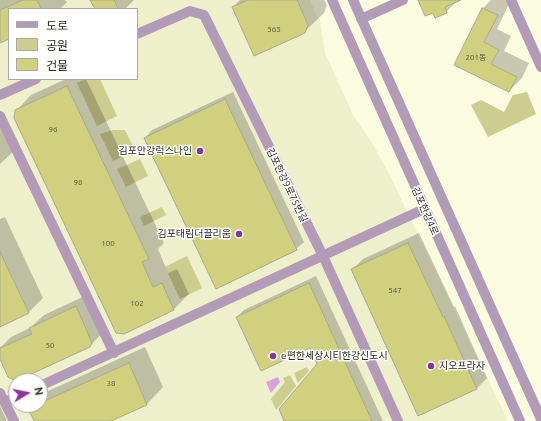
<!DOCTYPE html>
<html>
<head>
<meta charset="utf-8">
<style>
  body { margin:0 }
  #map { position:relative; width:541px; height:421px; overflow:hidden; background:#fafbdf; font-family:Ubuntu,"Noto Sans KR",sans-serif }
  canvas { display:block }
  .legend { position:absolute; left:8px; top:8px; width:130px; height:72px; box-sizing:border-box; background:#fff; border:1px solid #a9a9a5; margin:0; padding:5px 7px; list-style:none; font-size:12px; color:#28281e }
  .legend li { display:flex; align-items:center; gap:8px; height:20px }
  .legend b { width:20px; border:1px solid #a9a9a5 }
  .north { position:absolute; left:8px; top:373px; width:40px; height:40px; box-sizing:border-box; background:#fff; border:1px solid #a9a9a5; border-radius:50%; rotate:80deg; font-size:11px; font-weight:700; line-height:16px; text-align:center; color:#28281e }
  .north::after { content:''; display:block; margin:auto; width:14px; height:18px; background:#8c329e; clip-path:polygon(50% 0,100% 100%,50% 72%,0 100%) }
</style>
</head>
<body>
<div id="map">
<canvas width="541" height="421"></canvas>
<ul class="legend">
<li><b style="height:5px;background:#b29bb6"></b>도로</li>
<li><b style="height:11px;background:#cdcd8f"></b>공원</li>
<li><b style="height:11px;background:#d0d07f"></b>건물</li>
</ul>
<div class="north">N</div>
</div>
<script>
const ctx = document.querySelector('canvas').getContext('2d');
ctx.lineJoin = 'round';
function fillPath(path, color) { ctx.fillStyle = color; ctx.fill(path, 'evenodd'); }
const poly = rows => new Path2D(rows.map(r => 'M' + r).join(''));
function trace(path, color, width, dash) { ctx.strokeStyle = color; ctx.lineWidth = width; ctx.lineCap = dash ? 'butt' : 'round'; ctx.setLineDash(dash || []); ctx.stroke(path); }
function drawText(font, color, halo, rows, align = 'center') {
  ctx.font = font + ' Ubuntu,"Noto Sans KR",sans-serif'; ctx.lineWidth = 3; ctx.setLineDash([]); ctx.textBaseline = 'middle'; ctx.strokeStyle = halo; ctx.fillStyle = color; for (const [text, x, y, turn = 0] of rows) {
    ctx.save(); ctx.translate(x, y); ctx.rotate((+turn || 0) * Math.PI / 180); ctx.textAlign = isNaN(turn) ? turn : align; if (halo) ctx.strokeText(text, 0, 0); ctx.fillText(text, 0, 0); ctx.restore();
  }
}
fillPath(poly([
  [0,0,310,0,320,22,325,53,353,115,374,146,391,178,508,421,0,421],
  [9,9,137,9,137,79,9,79],
  [16,381,40,381,40,405,16,405]
]), '#eeefcb');
fillPath(poly([
  [86,79,100,79,117,116,97,126,77,83],
  [527,92,536,114,488,137,471,105,481,100,504,112,513,95],
  [113,130,125,130,135,150,113,161,100,134],
  [140,159,148,176,126,187,117,169],
  [162,207,166,215,144,226,140,217],
  [187,256,202,288,180,299,165,267],
  [307,367,309,371,298,383,294,373],
  [290,375,296,386,276,410,271,399,285,382,283,378]
]), '#cdcd8f');
fillPath(poly([
  [278,377,280,382,271,393,266,382]
]), '#d6a2e0');
fillPath(poly([
  [0,0,65,0,67,2,60,9,9,9,9,38,0,42],
  [92,0,134,0,125,9,96,9],
  [240,0,324,0,327,5,324,13,304,32,233,7],
  [420,0,458,0,446,12,434,12],
  [491,0,506,0,510,2,497,29,511,36,504,51,529,63,522,78,509,91,455,65,483,8],
  [66,79,86,79,164,243,158,249,168,273,177,269,189,294,174,309,123,333,16,111,31,95],
  [233,92,304,242,296,249,145,138,152,130],
  [0,111,17,148,0,164],
  [5,217,43,298,28,313,0,326,0,219],
  [419,233,454,307,455,306,487,378,477,388,418,415,352,270,363,259],
  [316,276,383,421,285,421,318,364,310,347,237,317,244,310],
  [89,294,103,332,90,346,0,356,0,348,11,337,30,328,44,315],
  [145,347,163,387,147,404,109,421,35,421,30,408,33,405,40,405,40,398,46,392],
  [0,406,7,421,14,417,16,421,0,421]
]), '#0003');
const building = poly([
  [23,0,37,0,41,9,9,9,9,39,0,43,0,10,23,0],
  [90,0,114,0,118,9,95,9,90,0],
  [248,0,297,0,308,25,305,33,254,56,232,7,248,0],
  [418,0,461,0,445,7,447,13,435,18,433,13,425,16,418,0],
  [482,8,498,15,484,42,499,50,491,64,517,77,509,92,454,65,482,8],
  [67,86,149,259,142,262,153,287,162,283,174,310,124,334,116,333,14,118,15,110,67,86],
  [225,99,297,250,216,289,144,138,225,99],
  [408,243,443,317,444,316,477,389,418,416,351,269,408,243],
  [0,252,29,313,0,327,0,252],
  [309,283,367,410,372,421,284,421,279,409,317,364,310,348,261,371,236,317,309,283],
  [76,306,92,343,90,347,16,381,8,377,0,359,0,348,32,334,29,328,76,306],
  [129,363,147,405,111,421,34,421,28,408,35,405,40,405,40,403,129,363]
]);
fillPath(building, '#d0d07f');
trace(building, '#a9aa90', 1);
trace(poly([
  [511,0,541,67],
  [361,19,403,0],
  [137,34,190,11,204,15,323,256,398,421],
  [0,95,36,79],
  [0,116,114,353],
  [40,386,424,209],
  [0,393,14,421],
  [5,402,16,397]
]), '#b29bb6', 10);
trace(poly([
  [332,0,520,421],
  [353,0,541,419]
]), '#b29bb6', 10);
for (const [x, y, r, color] of [
  [200,151,4,"#8c329e"],
  [239,234,4,"#8c329e"],
  [273,356,4,"#8c329e"],
  [431,366,4,"#8c329e"]
]) { const dot = new Path2D(); dot.arc(x, y, r, 0, 2 * Math.PI); ctx.fillStyle = color; ctx.fill(dot); trace(dot, '#fff', 1.5); }
drawText('8px', '#525236', null, [
  ["565",274,29],
  ["201동",476,57],
  ["96",53,129],
  ["98",78,182],
  ["100",108,243],
  ["547",395,290],
  ["102",137,303],
  ["50",50,345],
  ["38",111,383]
]);
drawText('10px', '#28281e', '#fff', [
  ["김포안강럭스나인",192,151],
  ["김포태림더끌리움",231,234],
  ["e편한세상시티한강신도시",281,356,"left"],
  ["지오프라자",439,366,"left"]
], 'right');
drawText('10px', '#28281e', '#fff', [
  ["김포한강9로75번길",287,185,64],
  ["김포한강4로",425,211,66]
]);
</script>
</body>
</html>
